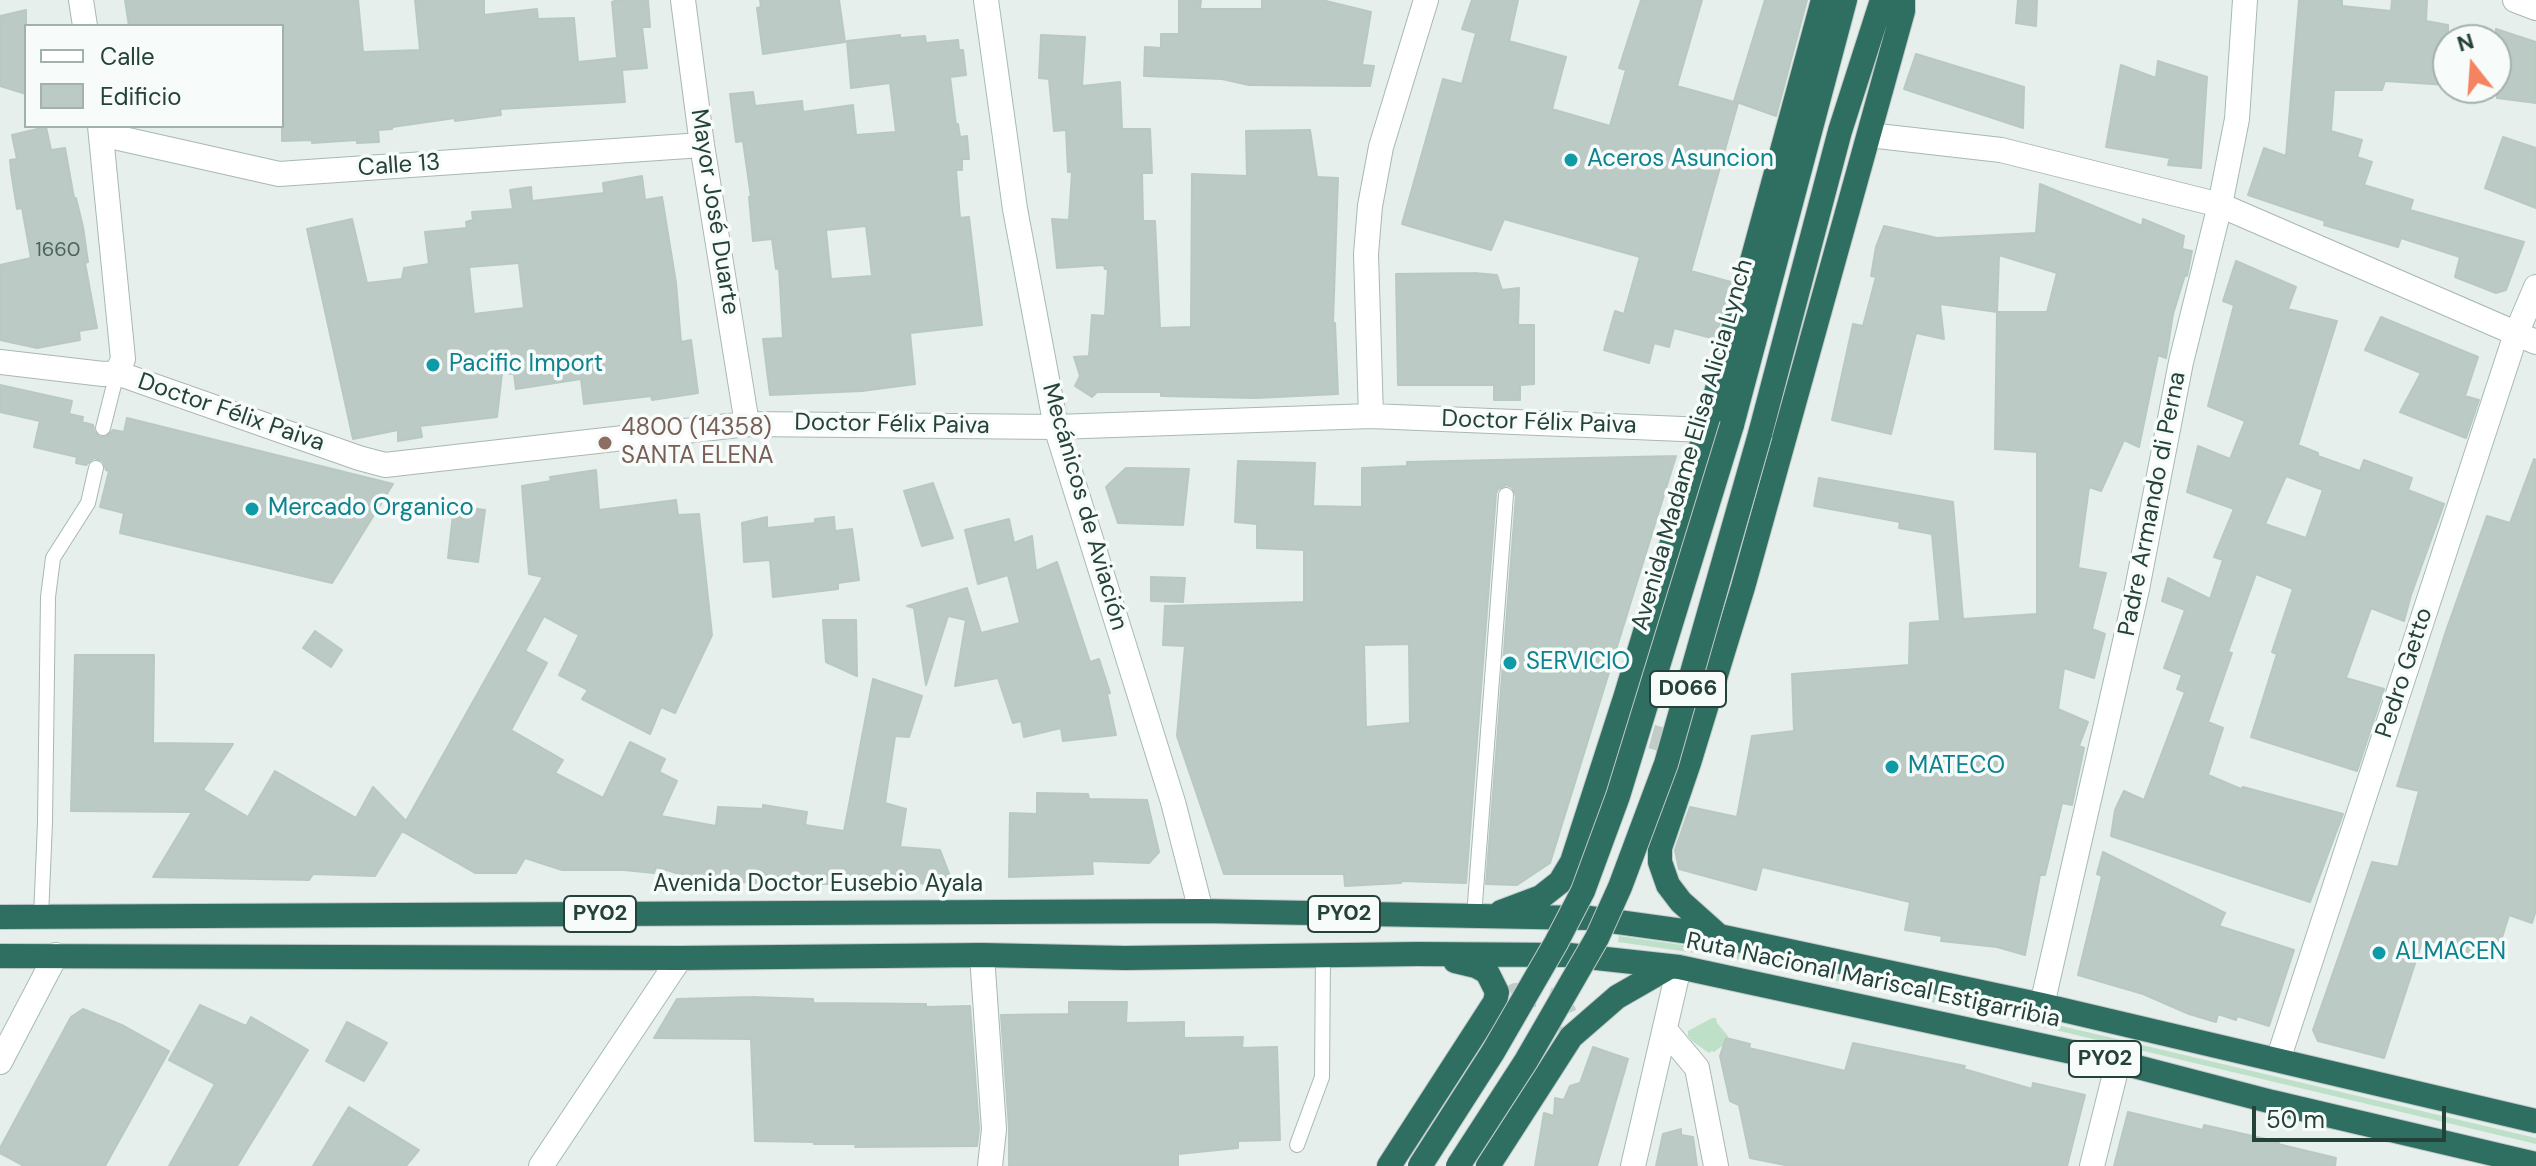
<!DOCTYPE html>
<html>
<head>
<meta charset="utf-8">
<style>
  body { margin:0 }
  #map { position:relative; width:2536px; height:1166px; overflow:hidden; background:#e6efeb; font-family:"DM Sans",sans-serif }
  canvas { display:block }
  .legend { position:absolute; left:24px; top:24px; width:260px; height:104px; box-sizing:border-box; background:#f7fbf9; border:2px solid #a3b1ad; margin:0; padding:10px 14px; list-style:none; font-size:24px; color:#24423a }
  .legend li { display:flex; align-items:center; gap:16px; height:40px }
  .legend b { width:40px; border:2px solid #a3b1ad }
  .north { position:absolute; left:2432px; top:24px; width:80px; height:80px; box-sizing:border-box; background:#f7fbf9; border:2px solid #a3b1ad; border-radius:50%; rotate:343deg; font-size:22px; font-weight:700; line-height:32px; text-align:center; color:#24423a }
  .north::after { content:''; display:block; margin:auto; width:28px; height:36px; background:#f4845f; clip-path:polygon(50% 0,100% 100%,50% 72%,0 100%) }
  .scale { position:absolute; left:2252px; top:1106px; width:194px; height:36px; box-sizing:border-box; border:4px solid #24423a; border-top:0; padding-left:10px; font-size:24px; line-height:28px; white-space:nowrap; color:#24423a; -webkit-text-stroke:6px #f7fbf9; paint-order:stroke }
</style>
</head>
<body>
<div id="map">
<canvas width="2536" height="1166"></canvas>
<ul class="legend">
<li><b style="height:10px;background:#fff"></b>Calle</li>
<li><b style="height:22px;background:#bbcac4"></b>Edificio</li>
</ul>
<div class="north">N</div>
<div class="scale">50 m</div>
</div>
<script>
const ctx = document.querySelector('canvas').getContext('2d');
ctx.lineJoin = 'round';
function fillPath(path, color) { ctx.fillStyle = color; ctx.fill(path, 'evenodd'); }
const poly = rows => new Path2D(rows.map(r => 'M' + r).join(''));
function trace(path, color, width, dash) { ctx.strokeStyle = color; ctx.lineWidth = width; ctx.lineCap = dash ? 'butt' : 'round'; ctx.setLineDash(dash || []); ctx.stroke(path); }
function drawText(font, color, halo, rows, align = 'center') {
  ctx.font = font + ' "DM Sans",sans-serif'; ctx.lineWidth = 7; ctx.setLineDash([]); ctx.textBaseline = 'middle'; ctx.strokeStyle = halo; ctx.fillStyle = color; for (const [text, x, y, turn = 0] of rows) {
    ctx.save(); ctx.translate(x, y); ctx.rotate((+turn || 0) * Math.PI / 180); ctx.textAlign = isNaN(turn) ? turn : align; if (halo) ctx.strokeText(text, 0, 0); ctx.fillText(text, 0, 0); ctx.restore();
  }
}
fillPath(poly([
  [1619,936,1739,953,2014,1015,2014,1017,2015,1015,2536,1138,2536,1144,2013,1020,1738,959,1618,942],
  [1712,1018,1716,1018,1717,1023,1728,1036,1725,1044,1714,1052,1712,1051,1709,1053,1692,1041,1688,1036,1688,1031]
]), '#bfe0c8');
const building = poly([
  [125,0,358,0,363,52,420,50,415,0,484,0,484,15,537,9,538,19,574,18,578,62,617,58,612,2,618,0,648,0,650,27,642,27,647,68,622,70,625,102,500,109,501,115,455,121,455,118,392,127,392,129,378,130,379,142,357,143,357,140,312,143,312,140,282,141,282,26,129,26,125,0],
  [760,0,839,0,845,42,763,54,757,8,761,7,760,0],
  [1179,0,1201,0,1200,9,1262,9,1262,0,1322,0,1371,12,1362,65,1374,66,1370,86,1249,85,1222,79,1144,76,1145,47,1161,48,1161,34,1179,34,1179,0],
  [1472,0,1518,0,1509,41,1566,57,1552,109,1610,126,1626,70,1619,68,1641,0,1702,0,1677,86,1738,103,1691,271,1731,282,1715,339,1674,328,1669,347,1654,343,1649,363,1604,350,1615,311,1624,314,1640,257,1504,219,1491,250,1402,224,1443,79,1462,84,1476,33,1462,29,1472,0],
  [1765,0,1807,0,1776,116,1734,101,1765,0],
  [2018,0,2037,0,2036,26,2016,23,2018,0],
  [2299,0,2342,0,2342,6,2391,11,2392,0,2427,0,2426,21,2448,25,2448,85,2385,81,2382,90,2334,90,2331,131,2362,140,2357,157,2372,162,2364,185,2413,200,2410,210,2524,242,2506,290,2496,293,2455,277,2460,257,2401,238,2398,247,2324,225,2325,221,2248,195,2264,148,2286,156,2299,0],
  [26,10,26,94,0,86,0,16,26,10],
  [2496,29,2536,42,2536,103,2497,98,2499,72,2496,71,2496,29],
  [900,35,900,38,925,36,926,43,958,40,959,50,963,50,966,75,950,77,956,125,958,124,960,137,967,136,969,159,962,159,962,170,956,170,960,218,969,217,982,325,910,333,915,384,862,391,770,395,763,339,783,338,779,268,776,269,772,239,753,241,749,197,751,197,743,141,736,142,730,94,753,92,755,106,802,101,803,112,853,105,856,135,896,132,890,83,851,88,847,41,900,35],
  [866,226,872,276,831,279,826,230,866,226],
  [1041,35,1085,37,1082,86,1120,82,1122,129,1150,129,1152,173,1142,173,1143,221,1155,221,1160,328,1191,327,1192,174,1247,176,1246,131,1310,130,1317,177,1338,178,1333,323,1335,323,1338,394,1256,398,1161,396,1161,392,1097,392,1092,397,1075,386,1080,376,1074,357,1089,356,1092,315,1105,316,1108,269,1105,269,1104,265,1057,268,1052,219,1069,220,1072,172,1068,172,1066,130,1054,131,1049,79,1039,78,1041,35],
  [1916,54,2024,87,2023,128,1904,89,1916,54],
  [2158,61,2207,77,2201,168,2168,165,2170,158,2106,147,2121,65,2156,78,2158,61],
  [46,127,51,150,65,148,74,198,76,198,83,227,88,262,85,263,97,328,79,331,80,340,37,348,0,340,0,265,31,258,22,208,17,209,11,171,10,160,17,159,12,135,46,127],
  [2503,137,2536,148,2536,208,2485,188,2503,137],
  [642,176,645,200,662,197,676,283,681,342,691,340,698,393,652,400,651,396,584,404,581,379,516,389,514,374,502,373,497,417,420,426,422,437,398,441,398,430,353,439,307,229,352,219,367,283,402,279,404,268,429,264,425,232,467,228,466,222,473,220,472,212,513,209,510,190,531,187,532,201,604,193,603,183,642,176],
  [519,263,524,308,474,314,469,267,519,263],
  [2040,184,2142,226,2143,219,2184,236,2182,249,2192,251,2187,276,2185,275,2173,314,2166,358,2158,355,2139,447,2124,440,2101,491,2089,487,2078,568,2106,573,2092,629,2105,634,2094,678,2064,668,2058,709,2088,722,2079,746,2084,748,2072,805,2062,803,2045,875,2040,875,2025,955,1997,947,1941,941,1942,936,1905,930,1910,902,1762,867,1756,890,1679,869,1675,850,1690,807,1737,817,1752,736,1794,731,1792,674,1909,665,1910,623,1940,621,1932,534,1899,528,1900,522,1814,506,1819,478,1953,502,1963,619,2037,614,2037,452,1995,449,1997,312,1940,304,1944,339,1916,333,1891,434,1832,420,1853,324,1863,326,1876,277,1871,276,1876,247,1884,226,1937,238,2036,233,2040,184],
  [1999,255,2057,273,2047,312,1997,312,1999,255],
  [2236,261,2296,287,2288,309,2337,321,2298,445,2318,453,2318,456,2360,471,2364,460,2412,478,2408,490,2444,504,2411,595,2404,621,2371,608,2346,678,2384,689,2357,771,2251,737,2277,654,2272,652,2293,589,2256,574,2228,652,2232,653,2208,722,2223,728,2208,775,2241,789,2243,787,2343,814,2310,902,2111,836,2115,810,2124,791,2144,800,2185,692,2177,689,2182,675,2164,668,2185,610,2162,601,2168,578,2210,599,2223,560,2214,557,2234,509,2187,492,2198,446,2230,459,2245,421,2208,406,2234,305,2223,301,2236,261],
  [2286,476,2323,490,2306,538,2265,524,2286,476],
  [1474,273,1497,275,1502,290,1519,288,1518,325,1534,325,1534,384,1520,385,1520,400,1494,400,1494,385,1398,385,1396,274,1474,273],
  [2381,317,2478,357,2465,396,2479,400,2466,438,2400,412,2421,373,2365,350,2381,317],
  [0,385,72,401,69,414,83,417,82,422,93,425,94,431,100,437,106,437,113,430,124,432,127,418,393,484,332,583,120,533,124,513,100,507,109,471,106,470,103,461,94,458,86,465,76,463,77,457,34,447,40,421,0,412,0,385],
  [1676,456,1550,863,1517,885,1486,884,1516,496,1512,487,1506,485,1498,489,1496,494,1466,883,1400,881,1401,883,1345,886,1344,874,1224,874,1177,736,1185,646,1163,645,1165,606,1304,602,1304,550,1257,548,1257,524,1235,522,1238,461,1315,463,1313,506,1362,507,1362,468,1407,466,1407,462,1676,456],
  [1409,644,1410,723,1366,727,1364,645,1409,644],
  [2534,459,2536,460,2536,910,2532,923,2509,915,2495,960,2423,939,2384,1058,2318,1041,2313,1030,2372,862,2398,867,2419,791,2397,786,2446,631,2487,516,2510,523,2534,459],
  [1126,468,1189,469,1183,525,1118,523,1106,487,1126,468],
  [596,470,599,510,676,500,678,515,699,514,712,635,675,713,661,707,650,734,582,699,588,690,559,675,579,635,544,616,525,651,547,663,511,730,563,760,555,773,603,798,630,742,665,759,659,772,677,781,661,816,716,826,718,807,763,809,763,805,807,812,805,825,844,831,873,679,922,696,909,737,895,736,885,803,906,809,900,847,940,850,953,884,836,882,836,884,812,884,812,882,759,874,757,883,697,879,656,867,654,873,624,870,562,870,525,858,516,873,475,873,402,831,375,876,313,874,309,880,153,877,192,812,71,811,75,655,154,655,153,743,233,744,203,790,248,817,275,771,356,818,373,787,406,821,543,577,529,574,522,486,551,481,550,477,596,470],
  [933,483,953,538,922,546,904,491,933,483],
  [454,506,485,510,478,562,448,558,454,506],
  [767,517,767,528,815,523,815,519,834,517,835,531,852,529,859,580,838,583,838,589,773,597,770,560,744,562,742,523,767,517],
  [1009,519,1014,543,1032,536,1036,571,1057,562,1090,662,1099,659,1110,693,1107,694,1116,735,1063,741,1061,728,1024,737,1021,721,1013,723,998,678,955,686,966,620,948,616,926,685,914,608,907,606,967,588,981,633,1020,623,1008,575,978,584,965,530,1009,519],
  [1151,577,1185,578,1183,602,1151,601,1151,577],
  [823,620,856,620,857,676,826,662,823,620],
  [315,631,342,650,331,667,303,648,315,631],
  [1037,793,1088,794,1089,799,1147,800,1159,852,1149,863,1092,861,1093,874,1009,877,1010,813,1037,814,1037,793],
  [2103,852,2225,913,2219,926,2294,950,2269,1026,2237,1016,2236,1020,2218,1014,2216,1022,2189,1014,2143,994,2078,975,2102,876,2097,874,2103,852],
  [752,997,813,999,813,1003,926,1004,926,1007,970,1006,979,1129,977,1146,855,1147,857,1144,814,1144,814,1142,755,1141,751,1039,654,1038,677,999,752,997],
  [1069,1002,1127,1002,1126,1023,1184,1022,1184,1038,1243,1037,1242,1048,1277,1047,1280,1140,1238,1141,1238,1148,1178,1154,1178,1166,1009,1166,1009,1128,1001,1015,1069,1014,1069,1002],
  [200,1005,246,1026,251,1017,308,1050,237,1166,169,1166,215,1084,169,1060,200,1005],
  [83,1009,124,1026,169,1051,105,1166,24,1166,0,1153,0,1148,71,1017,83,1009],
  [347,1022,387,1043,364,1081,326,1061,347,1022],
  [1726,1038,1750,1044,1749,1048,1845,1071,1853,1043,1965,1066,1964,1069,2032,1089,2033,1083,2085,1095,2067,1166,1790,1166,1750,1158,1739,1105,1730,1101,1720,1056,1726,1038],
  [1593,1047,1628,1059,1597,1166,1535,1166,1544,1113,1554,1116,1555,1098,1564,1100,1570,1086,1580,1083,1593,1047],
  [349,1107,419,1150,406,1166,313,1166,349,1107],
  [2128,1112,2203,1130,2204,1125,2279,1142,2278,1144,2336,1158,2335,1166,2114,1166,2128,1112],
  [1681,1129,1681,1135,1693,1137,1697,1166,1656,1166,1663,1134,1681,1129]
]);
fillPath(building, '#bbcac4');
trace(building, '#b8c9c2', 2);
trace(poly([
  [1627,713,1633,726,1646,735,1664,740,1685,735,1689,732],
  [1485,1019,1501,1003,1516,995,1536,995,1551,1000,1564,1012,1570,1026,1571,1037]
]), '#bfccc8', 24, [24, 12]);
const lane = poly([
  [103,428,117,373],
  [1474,916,1506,495],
  [41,917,45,822,48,597,53,558,88,503,96,468],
  [1297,1145,1322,1077,1323,955]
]);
const street = poly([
  [81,0,85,26],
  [683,0,702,145,747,424],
  [2515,0,2536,8],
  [100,126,123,359,117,373],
  [101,134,279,174,702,145],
  [1869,135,2001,150,2220,205,2536,342],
  [0,362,103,374,117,373,359,458,385,465,747,424,1056,427,1371,416,1706,430],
  [1371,416,1366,254,1370,206,1381,147,1426,0],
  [982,955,994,1129,990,1166],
  [1666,1031,1697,1068,1716,1166],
  [2092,1166,2118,1062]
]);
const secondary = poly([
  [986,0,1015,209,1056,427,1173,802,1201,911],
  [2042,1005,2137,589,2181,362,2220,205,2237,119,2245,0],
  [2278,1060,2516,334,2536,287],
  [0,1062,56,955],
  [541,1166,680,958],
  [1633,1166,1679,967]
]);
const highway = poly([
  [1732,425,1845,0],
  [1760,434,1840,131,1882,0],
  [1501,912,1541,897,1560,882,1572,862,1626,695,1706,430,1823,0],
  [0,917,1201,911,1589,918,1719,936,2042,1005,2536,1121],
  [1719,936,1681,902,1668,885,1660,862,1660,848,1689,763,1743,587,1903,11,1903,0],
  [0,956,680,958,982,955,1125,958,1417,954,1569,955,1679,967,2118,1062,2272,1102,2536,1164],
  [1389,1166,1495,1002,1497,992,1487,972,1476,966,1455,961],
  [1488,1166,1571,1037,1617,997,1671,966]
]);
trace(lane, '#a8b8b2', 16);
trace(street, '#a8b8b2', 26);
trace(secondary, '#a4bbb3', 26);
trace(highway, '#c2cac8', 26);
trace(lane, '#fff', 14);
trace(street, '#fff', 24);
trace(secondary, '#fff', 24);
trace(highway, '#2f6f62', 24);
const highwayBridge = poly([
  [1420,1166,1493,1052,1556,943,1583,891,1618,796,1732,425],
  [1458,1166,1526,1061,1597,938,1620,887,1666,764,1760,434]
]);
trace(highwayBridge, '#c2cac8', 26, []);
trace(highwayBridge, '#2f6f62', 24);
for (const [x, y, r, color] of [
  [1571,160,8,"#0f9aa8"],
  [433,365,8,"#0f9aa8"],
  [605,443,8,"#8d6e63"],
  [252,509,8,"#0f9aa8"],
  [1510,663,8,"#0f9aa8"],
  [1892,767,8,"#0f9aa8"],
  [2379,953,8,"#0f9aa8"]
]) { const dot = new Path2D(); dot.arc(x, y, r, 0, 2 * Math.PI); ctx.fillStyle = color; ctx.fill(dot); trace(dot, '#f7fbf9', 3); }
drawText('20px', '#4a645c', null, [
  ["1660",58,251]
]);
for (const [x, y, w] of [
  [1688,689,76],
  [600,914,72],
  [1344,914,72],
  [2105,1059,72]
]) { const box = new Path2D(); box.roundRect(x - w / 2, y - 18, w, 36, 6); ctx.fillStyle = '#f7fbf9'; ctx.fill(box); trace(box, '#24423a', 2); }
drawText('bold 22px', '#24423a', null, [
  ["D066",1688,689],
  ["PY02",600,914],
  ["PY02",1344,914],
  ["PY02",2105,1059]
]);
drawText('24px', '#0d838f', '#f7fbf9', [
  ["Aceros Asuncion",1587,160],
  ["Pacific Import",449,365],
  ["Mercado Organico",268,509],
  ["SERVICIO",1526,663],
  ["MATECO",1908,767],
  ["ALMACEN",2395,953]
], 'left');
drawText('24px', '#24423a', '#f7fbf9', [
  ["Calle 13",399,166,-4],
  ["Mayor José Duarte",714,212,81],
  ["Doctor Félix Paiva",231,413,19],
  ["Doctor Félix Paiva",1539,423,2],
  ["Doctor Félix Paiva",892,425,1],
  ["Avenida Madame Elisa Alicia Lynch",1693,445,-74],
  ["Padre Armando di Perna",2153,504,-79],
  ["Mecánicos de Aviación",1084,507,74],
  ["Pedro Getto",2405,673,-72],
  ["Avenida Doctor Eusebio Ayala",818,885],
  ["Ruta Nacional Mariscal Estigarribia",1873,981,12]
]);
drawText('24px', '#785e54', '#f7fbf9', [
  ["4800 (14358)",621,429],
  ["SANTA ELENA",621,457]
], 'left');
</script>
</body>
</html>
